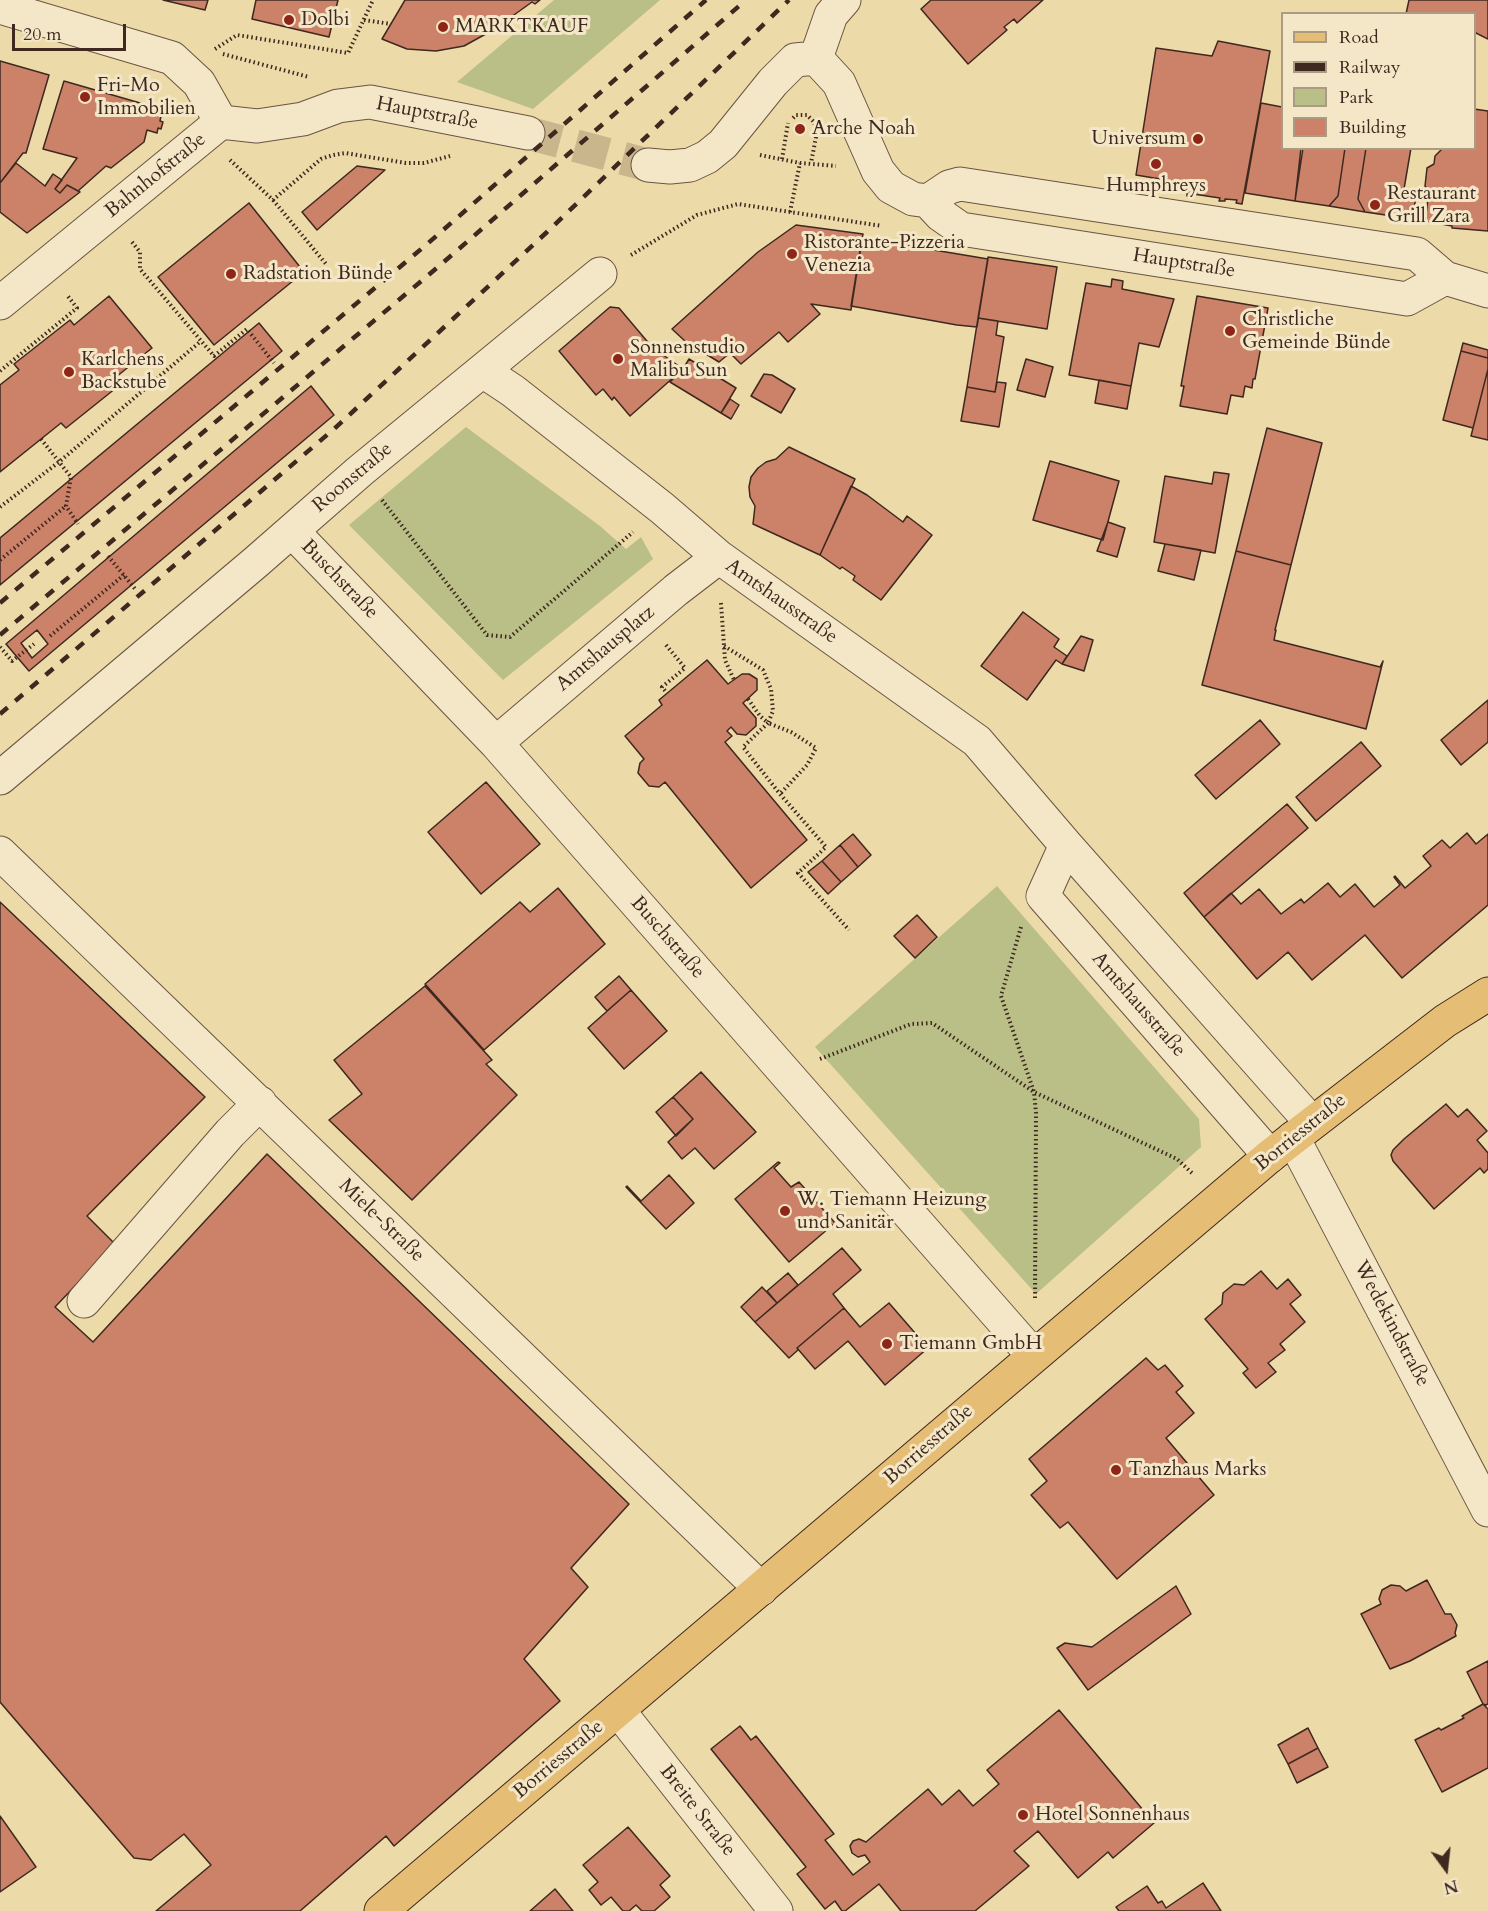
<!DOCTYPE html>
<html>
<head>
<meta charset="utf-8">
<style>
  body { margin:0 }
  #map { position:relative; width:1488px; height:1911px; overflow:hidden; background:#eddaa9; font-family:Cardo,serif }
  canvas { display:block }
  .legend { position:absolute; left:1281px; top:12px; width:195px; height:138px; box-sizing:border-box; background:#f3e7c7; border:2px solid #ab9b84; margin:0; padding:8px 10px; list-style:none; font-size:18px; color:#3e281f }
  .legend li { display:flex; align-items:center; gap:12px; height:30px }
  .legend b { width:30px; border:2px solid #ab9b84 }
  .north { position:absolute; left:1416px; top:1839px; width:60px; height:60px; -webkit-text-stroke:4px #f3e7c7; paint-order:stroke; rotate:165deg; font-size:16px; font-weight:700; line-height:24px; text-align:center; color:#3e281f }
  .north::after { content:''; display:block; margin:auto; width:21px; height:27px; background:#3e281f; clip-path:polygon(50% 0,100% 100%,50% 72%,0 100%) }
  .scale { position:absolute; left:12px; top:24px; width:114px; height:27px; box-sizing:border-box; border:3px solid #3e281f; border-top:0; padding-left:8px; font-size:18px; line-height:21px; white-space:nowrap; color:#3e281f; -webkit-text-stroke:4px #f3e7c7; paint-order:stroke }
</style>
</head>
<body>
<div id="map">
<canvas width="1488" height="1911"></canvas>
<ul class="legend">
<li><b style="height:8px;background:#e6bd74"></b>Road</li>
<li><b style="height:8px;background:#3e281f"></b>Railway</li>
<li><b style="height:16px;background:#b9bf87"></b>Park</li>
<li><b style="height:16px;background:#cb8268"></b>Building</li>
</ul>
<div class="north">N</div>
<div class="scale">20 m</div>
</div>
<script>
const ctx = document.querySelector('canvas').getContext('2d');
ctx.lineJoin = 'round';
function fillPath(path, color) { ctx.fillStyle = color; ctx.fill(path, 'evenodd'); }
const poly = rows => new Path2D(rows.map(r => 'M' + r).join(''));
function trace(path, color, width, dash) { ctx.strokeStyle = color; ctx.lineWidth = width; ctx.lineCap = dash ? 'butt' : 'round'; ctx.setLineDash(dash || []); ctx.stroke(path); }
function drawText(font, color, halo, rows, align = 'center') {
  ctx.font = font + ' Cardo,serif'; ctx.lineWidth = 6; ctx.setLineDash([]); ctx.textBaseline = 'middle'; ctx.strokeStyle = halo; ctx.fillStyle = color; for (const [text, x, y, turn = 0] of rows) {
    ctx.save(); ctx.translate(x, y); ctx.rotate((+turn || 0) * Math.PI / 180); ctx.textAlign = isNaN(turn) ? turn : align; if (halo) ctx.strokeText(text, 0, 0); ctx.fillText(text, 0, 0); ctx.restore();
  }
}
fillPath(poly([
  [554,0,660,0,533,109,457,82],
  [466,427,600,526,626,549,641,537,653,559,503,680,349,525],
  [997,886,1199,1119,1201,1147,1036,1294,815,1047]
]), '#b9bf87');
const building = poly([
  [163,0,208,0,205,10,163,0],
  [256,0,338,0,329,37,252,19,256,0],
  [405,0,540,0,535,4,532,2,493,30,464,46,436,51,407,49,382,39,405,0],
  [931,0,1043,0,1017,23,1014,19,1004,27,1007,30,968,64,921,9,931,0],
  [1409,0,1488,0,1488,39,1474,32,1474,14,1406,14,1409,0],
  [1218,41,1270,51,1242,204,1236,203,1237,200,1225,199,1225,201,1219,201,1220,198,1193,194,1193,196,1187,196,1187,193,1176,191,1176,193,1170,193,1172,181,1136,175,1156,48,1212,56,1218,41],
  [0,61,49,75,26,153,23,153,0,183,0,61],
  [64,81,154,107,152,113,161,116,160,121,163,122,161,129,158,128,157,133,147,130,144,142,111,168,106,166,78,191,67,185,60,193,55,189,77,158,43,149,64,81],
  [1261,103,1282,107,1282,148,1301,148,1295,201,1245,193,1261,103],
  [1474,109,1488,111,1488,231,1452,228,1452,226,1425,221,1429,192,1425,186,1427,168,1434,164,1435,156,1443,148,1474,148,1474,109],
  [1303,148,1345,148,1338,196,1329,206,1295,201,1303,148],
  [1345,148,1366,148,1358,199,1365,212,1329,206,1338,196,1345,148],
  [1366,148,1411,148,1404,189,1412,191,1416,197,1413,214,1406,218,1365,212,1358,199,1366,148],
  [16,163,45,186,53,174,62,180,55,189,60,193,67,185,80,192,27,233,0,212,0,183,16,163],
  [357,166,385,170,317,230,302,212,357,166],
  [249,203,304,272,214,345,158,277,249,203],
  [796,225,863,234,851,310,811,304,820,314,788,342,779,332,741,364,730,353,719,362,686,342,672,329,758,252,796,225],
  [862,238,988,259,977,327,957,325,851,306,862,238],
  [988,257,1057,267,1047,329,978,318,988,257],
  [1112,279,1123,281,1122,289,1174,299,1159,347,1139,343,1131,386,1069,375,1086,283,1111,287,1112,279],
  [109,296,152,348,116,377,121,384,66,428,61,423,0,472,0,385,19,370,14,364,70,320,74,325,109,296],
  [1197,296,1268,308,1255,379,1253,379,1252,388,1245,386,1243,397,1231,395,1227,414,1180,406,1184,386,1181,386,1197,296],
  [610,307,619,308,657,353,659,352,683,369,630,416,614,397,612,400,603,389,596,395,559,351,610,307],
  [978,318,998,321,996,335,1004,337,995,392,967,387,978,318],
  [259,323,282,351,0,585,0,538,259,323],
  [1463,343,1488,350,1488,358,1461,351,1463,343],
  [1461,351,1488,358,1488,369,1473,428,1443,420,1461,351],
  [689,359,736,388,721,413,670,382,683,369,689,359],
  [1026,359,1053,367,1045,397,1017,390,1026,359],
  [1488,369,1488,440,1471,436,1488,369],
  [764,374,772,375,795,389,781,413,751,396,764,374],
  [1099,380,1131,386,1127,409,1095,403,1099,380],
  [997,382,1006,383,999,427,961,421,967,387,995,392,997,382],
  [311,386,334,415,29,671,6,644,311,386],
  [730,399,739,405,731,419,721,413,730,399],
  [1267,428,1322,443,1291,565,1236,551,1267,428],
  [789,447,855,479,820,555,753,524,755,506,750,497,749,487,751,477,758,468,766,462,776,459,789,447],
  [1050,461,1119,481,1103,540,1033,520,1050,461],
  [1214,472,1229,474,1215,553,1154,542,1165,476,1212,484,1214,472],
  [851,486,867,495,903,522,907,516,932,535,881,600,853,580,855,576,842,567,840,569,820,555,851,486],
  [1108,522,1125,528,1117,557,1097,551,1108,522],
  [1165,544,1201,550,1194,580,1158,571,1165,544],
  [1236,551,1291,565,1275,630,1276,630,1274,640,1380,667,1383,661,1366,729,1202,685,1236,551],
  [1023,612,1059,639,1054,647,1067,656,1062,664,1056,660,1027,700,981,666,1023,612],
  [37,630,48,644,32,658,21,643,37,630],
  [1081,636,1093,640,1084,671,1062,664,1081,636],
  [707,660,728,684,742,674,749,674,757,679,757,690,743,703,756,718,756,726,746,735,737,734,731,727,727,731,732,736,725,742,807,840,751,888,665,782,659,787,649,786,638,773,640,763,644,759,625,736,662,705,659,700,707,660],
  [1488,700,1488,742,1461,765,1441,740,1488,700],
  [1260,720,1280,744,1216,799,1195,775,1260,720],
  [1361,742,1381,766,1316,821,1296,797,1361,742],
  [486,782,540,844,481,894,428,832,486,782],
  [1287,804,1308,828,1204,917,1184,893,1287,804],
  [1467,833,1476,844,1488,834,1488,905,1402,978,1365,935,1312,980,1288,952,1257,979,1204,917,1231,893,1241,904,1259,889,1281,914,1301,899,1304,903,1328,883,1340,897,1355,884,1374,907,1400,885,1394,877,1395,876,1405,888,1431,866,1423,856,1442,840,1450,848,1467,833],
  [853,834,871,855,858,867,840,845,853,834],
  [840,845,858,867,841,882,822,861,840,845],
  [822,861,841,882,828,894,808,872,822,861],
  [558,888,605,944,484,1050,425,984,520,902,530,912,558,888],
  [0,902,205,1097,87,1216,115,1244,55,1307,93,1342,267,1154,629,1504,571,1568,588,1587,524,1659,560,1701,394,1846,386,1836,300,1911,156,1911,211,1865,184,1834,151,1860,134,1858,0,1702,0,902],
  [917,915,937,937,915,958,894,936,917,915],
  [619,976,631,990,607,1011,595,997,619,976],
  [425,986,492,1060,486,1064,517,1095,412,1200,329,1120,362,1094,334,1060,425,986],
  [631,990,667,1031,624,1069,588,1028,631,990],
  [701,1072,756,1132,714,1169,695,1148,682,1159,668,1142,693,1119,673,1097,701,1072],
  [673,1097,693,1119,676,1136,656,1112,673,1097],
  [1446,1104,1458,1117,1467,1109,1487,1131,1477,1140,1488,1153,1488,1169,1484,1173,1480,1168,1434,1209,1393,1161,1391,1155,1393,1150,1404,1139,1446,1104],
  [778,1162,780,1163,774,1168,791,1187,799,1182,835,1223,789,1262,735,1199,778,1162],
  [669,1175,694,1203,666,1229,626,1187,627,1186,641,1201,669,1175],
  [842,1248,861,1270,833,1294,844,1308,797,1348,798,1350,789,1358,755,1322,842,1248],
  [1261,1271,1277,1289,1288,1279,1301,1295,1290,1304,1305,1322,1280,1344,1285,1350,1268,1363,1276,1372,1256,1388,1243,1373,1248,1369,1205,1319,1222,1304,1223,1293,1234,1284,1244,1285,1261,1271],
  [788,1273,798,1285,777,1303,767,1291,788,1273],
  [762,1287,777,1303,755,1322,741,1307,762,1287],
  [889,1303,928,1348,885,1385,848,1341,815,1369,797,1348,844,1308,860,1327,889,1303],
  [1146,1358,1158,1370,1165,1365,1183,1386,1176,1392,1194,1413,1166,1438,1214,1495,1117,1579,1068,1522,1060,1528,1031,1495,1047,1481,1029,1459,1146,1358],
  [1427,1580,1445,1614,1451,1614,1457,1625,1455,1633,1456,1636,1410,1661,1390,1669,1361,1614,1381,1604,1379,1599,1382,1590,1391,1585,1400,1586,1406,1591,1427,1580],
  [1176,1586,1191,1614,1088,1690,1057,1648,1065,1643,1092,1647,1176,1586],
  [1488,1661,1488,1704,1486,1705,1483,1704,1467,1672,1488,1661],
  [1483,1704,1488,1709,1488,1768,1442,1792,1415,1740,1439,1728,1441,1730,1464,1718,1462,1716,1483,1704],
  [1059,1710,1154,1823,1113,1858,1108,1852,1078,1878,1038,1831,1014,1851,1029,1866,975,1911,901,1911,879,1884,845,1911,842,1911,835,1901,825,1909,797,1874,806,1867,711,1749,740,1726,751,1740,756,1736,834,1834,825,1840,853,1875,870,1862,865,1855,858,1857,852,1853,850,1846,853,1841,859,1839,866,1842,928,1789,942,1805,959,1790,973,1806,999,1784,987,1770,1059,1710],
  [1308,1728,1318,1748,1288,1764,1278,1745,1308,1728],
  [1318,1748,1328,1767,1297,1783,1288,1764,1318,1748],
  [0,1816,36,1867,0,1892,0,1816],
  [628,1827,670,1876,660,1885,670,1897,654,1911,642,1911,636,1905,629,1911,623,1911,611,1897,601,1905,589,1890,598,1882,583,1865,628,1827],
  [1203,1883,1221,1911,1119,1911,1116,1907,1147,1886,1158,1903,1162,1901,1166,1908,1203,1883],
  [555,1889,573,1911,530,1911,555,1889]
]);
fillPath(building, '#cb8268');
trace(building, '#3e281f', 1.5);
trace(poly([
  [528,133,648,165]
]), '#cab68d', 33, [33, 16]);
const minor = poly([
  [0,7,172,58,199,83,221,122],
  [816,58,839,83,878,171,891,187,913,199,928,201,941,215,961,229,1407,299,1445,278],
  [816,58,831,15,844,0],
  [221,122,257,126,303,119,338,106,370,102,528,133],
  [648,165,670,167,690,165,707,157,723,144,773,82,795,60,816,58],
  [928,201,949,187,960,184,1417,254,1445,278,1488,291],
  [0,303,221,122],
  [483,371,513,391,662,508,719,557,977,741,1066,845,1311,1122],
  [292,531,496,743,1033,1355],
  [496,743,676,590,719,557],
  [0,778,256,562,360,471,600,274],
  [1066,845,1043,896,1270,1156],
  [0,853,761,1589],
  [1293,1138,1488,1510],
  [84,1301,230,1133,260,1103],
  [618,1710,776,1911]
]);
const major = poly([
  [381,1911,1270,1156,1445,1021,1488,994]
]);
trace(minor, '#6a5442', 35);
trace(major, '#3e281f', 35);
trace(poly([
  [364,20,391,24],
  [215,49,237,35,348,53,373,0],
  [223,54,309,77],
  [793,118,796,115,807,115,814,122,817,132,811,163],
  [760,155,800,163,836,166],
  [782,159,788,123],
  [230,160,273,200,321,159,333,155,345,153,406,163,424,163,450,156],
  [273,200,326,264],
  [790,212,800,163],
  [132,242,140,252,140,269,214,356,247,329,274,363],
  [631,255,697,215,738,204,882,226],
  [0,371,77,308,67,295],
  [41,439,71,477,66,506,78,524],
  [382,500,487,635,510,637,633,532],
  [0,507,59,462,201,341],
  [108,556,136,590],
  [0,560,66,506],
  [721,603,725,660,734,680],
  [50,636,124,575],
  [666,645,685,668,662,687,667,693],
  [724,646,763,670,771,689,773,711,768,723,791,732,816,748,807,765,780,794],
  [0,647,12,661,34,644],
  [748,699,760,716,768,723,743,747,780,794,826,847,798,873,849,930],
  [1021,927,1001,996,1034,1092,1036,1113,1035,1301],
  [820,1059,911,1024,932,1023,1034,1092,1177,1159,1193,1174]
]), '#3e281f', 4, [1.5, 3]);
trace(minor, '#f3e7c7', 33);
trace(major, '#e6bd74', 33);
trace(poly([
  [0,603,426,245,706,0],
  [0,635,438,267,746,0],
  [0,714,334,429,547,232,789,0]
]), '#3e281f', 4.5, [10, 10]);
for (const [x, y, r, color] of [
  [289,20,6,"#8f2418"],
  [443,27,6,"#8f2418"],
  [85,97,6,"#8f2418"],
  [800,129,6,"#8f2418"],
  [1198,139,6,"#8f2418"],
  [1156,164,6,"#8f2418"],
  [1375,205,6,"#8f2418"],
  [792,254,6,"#8f2418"],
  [231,274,6,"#8f2418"],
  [1230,331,6,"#8f2418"],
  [618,359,6,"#8f2418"],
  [69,372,6,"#8f2418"],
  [785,1211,6,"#8f2418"],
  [887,1344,6,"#8f2418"],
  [1116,1470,6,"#8f2418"],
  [1023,1815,6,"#8f2418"]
]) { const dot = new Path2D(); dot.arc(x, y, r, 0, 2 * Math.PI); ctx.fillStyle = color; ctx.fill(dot); trace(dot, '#f3e7c7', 2); }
drawText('20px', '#3e281f', '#f3e7c7', [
  ["Dolbi",301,20],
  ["MARKTKAUF",455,27],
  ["Fri-Mo",97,86],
  ["Immobilien",97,109],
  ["Arche Noah",812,129],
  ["Universum",1186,139,"right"],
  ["Humphreys",1156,186,"center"],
  ["Restaurant",1387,194],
  ["Grill Zara",1387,217],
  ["Ristorante-Pizzeria",804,243],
  ["Venezia",804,266],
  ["Radstation Bünde",243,274],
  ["Christliche",1242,320],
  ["Gemeinde Bünde",1242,343],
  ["Sonnenstudio",630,348],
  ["Malibu Sun",630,371],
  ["Karlchens",81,360],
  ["Backstube",81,383],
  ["W. Tiemann Heizung",797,1200],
  ["und Sanitär",797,1223],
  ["Tiemann GmbH",899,1344],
  ["Tanzhaus Marks",1128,1470],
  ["Hotel Sonnenhaus",1035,1815]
], 'left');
drawText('20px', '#3e281f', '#f3e7c7', [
  ["Hauptstraße",427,114,11],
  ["Bahnhofstraße",156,176,-39],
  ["Hauptstraße",1184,264,9],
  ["Roonstraße",353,478,-40],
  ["Buschstraße",339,580,46],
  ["Amtshausstraße",781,602,35],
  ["Amtshausplatz",606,649,-40],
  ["Buschstraße",667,938,49],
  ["Amtshausstraße",1138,1005,49],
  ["Borriesstraße",1301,1133,-39],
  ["Miele-Straße",381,1221,44],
  ["Wedekindstraße",1391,1324,62],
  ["Borriesstraße",929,1445,-41],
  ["Borriesstraße",559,1760,-40],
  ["Breite Straße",697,1811,52]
]);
</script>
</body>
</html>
